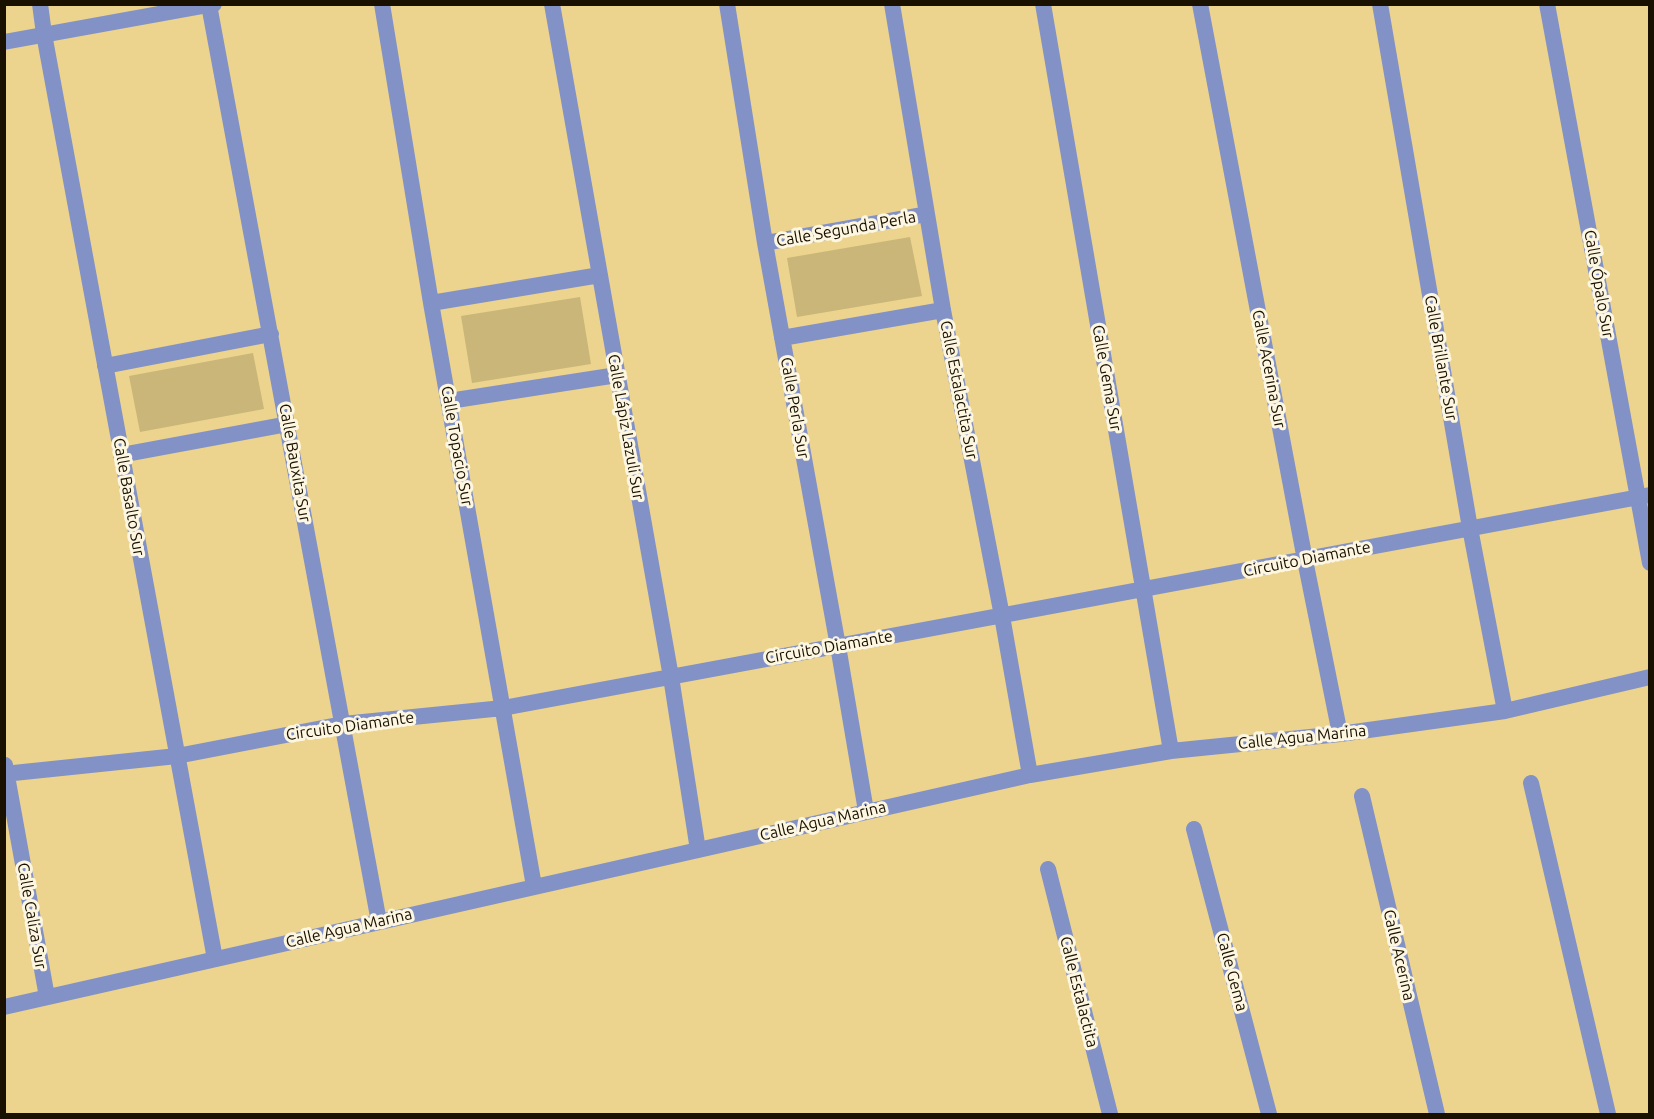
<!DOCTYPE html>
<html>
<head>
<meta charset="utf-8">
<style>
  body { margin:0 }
  #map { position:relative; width:1654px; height:1119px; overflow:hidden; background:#ecd48e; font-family:Ubuntu,sans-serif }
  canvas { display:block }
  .frame { position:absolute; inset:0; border:6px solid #191000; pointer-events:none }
</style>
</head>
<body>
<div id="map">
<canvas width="1654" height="1119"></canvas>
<div class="frame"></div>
</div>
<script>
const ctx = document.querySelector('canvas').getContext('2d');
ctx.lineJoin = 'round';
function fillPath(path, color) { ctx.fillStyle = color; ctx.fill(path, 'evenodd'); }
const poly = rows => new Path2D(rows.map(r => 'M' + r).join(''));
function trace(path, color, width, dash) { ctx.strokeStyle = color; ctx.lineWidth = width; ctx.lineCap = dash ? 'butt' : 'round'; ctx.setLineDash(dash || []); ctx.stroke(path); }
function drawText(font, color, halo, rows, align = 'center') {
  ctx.font = font + ' Ubuntu,sans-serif'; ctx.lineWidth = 6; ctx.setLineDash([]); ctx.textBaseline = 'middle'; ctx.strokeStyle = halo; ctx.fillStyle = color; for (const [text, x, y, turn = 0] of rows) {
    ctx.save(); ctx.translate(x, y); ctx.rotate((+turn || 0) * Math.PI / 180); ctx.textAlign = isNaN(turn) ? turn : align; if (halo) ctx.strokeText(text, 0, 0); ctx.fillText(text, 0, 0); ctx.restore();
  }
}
fillPath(poly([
  [910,237,922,296,797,317,787,258],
  [580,297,591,364,472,383,461,316],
  [253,353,264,409,140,432,129,376]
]), '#cab678');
trace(poly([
  [40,4,44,34,215,959],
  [382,4,431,303,534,886],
  [552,4,671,677,698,850],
  [727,4,765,243,838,646,866,811],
  [892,4,943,310,1002,616,1030,775],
  [1043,4,1171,751],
  [1200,4,1305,560,1340,734],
  [1380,4,1470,528,1505,711],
  [1547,4,1650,563],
  [209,5,379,922],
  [765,243,927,214],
  [431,303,600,275],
  [782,338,943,310],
  [105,366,271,334],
  [449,401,617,375],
  [121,455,288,424],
  [5,765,47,997],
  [4,774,177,756,343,724,503,708,1650,495],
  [1531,783,1608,1114],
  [1362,796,1437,1114],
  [1194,829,1269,1114],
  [1048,869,1110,1114],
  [4,1007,1030,775,1171,751,1340,734,1505,711,1650,677]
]), '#8392c6', 16);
trace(poly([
  [4,42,214,4]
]), '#8392c6', 16);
drawText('16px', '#191000', '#fdf7e2', [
  ["Calle Segunda Perla",846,229,-10],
  ["Calle Ópalo Sur",1599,284,80],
  ["Calle Brillante Sur",1441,358,80],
  ["Calle Acerina Sur",1269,369,79],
  ["Calle Gema Sur",1107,378,80],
  ["Calle Estalactita Sur",959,390,79],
  ["Calle Perla Sur",795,408,80],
  ["Calle Lápiz Lazuli Sur",626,427,80],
  ["Calle Topacio Sur",457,446,80],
  ["Calle Bauxita Sur",295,463,80],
  ["Calle Basalto Sur",129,497,80],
  ["Circuito Diamante",1307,559,-11],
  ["Circuito Diamante",829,647,-10],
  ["Circuito Diamante",350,726,-8],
  ["Calle Agua Marina",1302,737,-6],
  ["Calle Agua Marina",823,821,-13],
  ["Calle Caliza Sur",32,916,80],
  ["Calle Agua Marina",349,928,-13],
  ["Calle Acerina",1399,955,77],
  ["Calle Gema",1232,972,75],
  ["Calle Estalactita",1079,992,76]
]);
</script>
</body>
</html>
